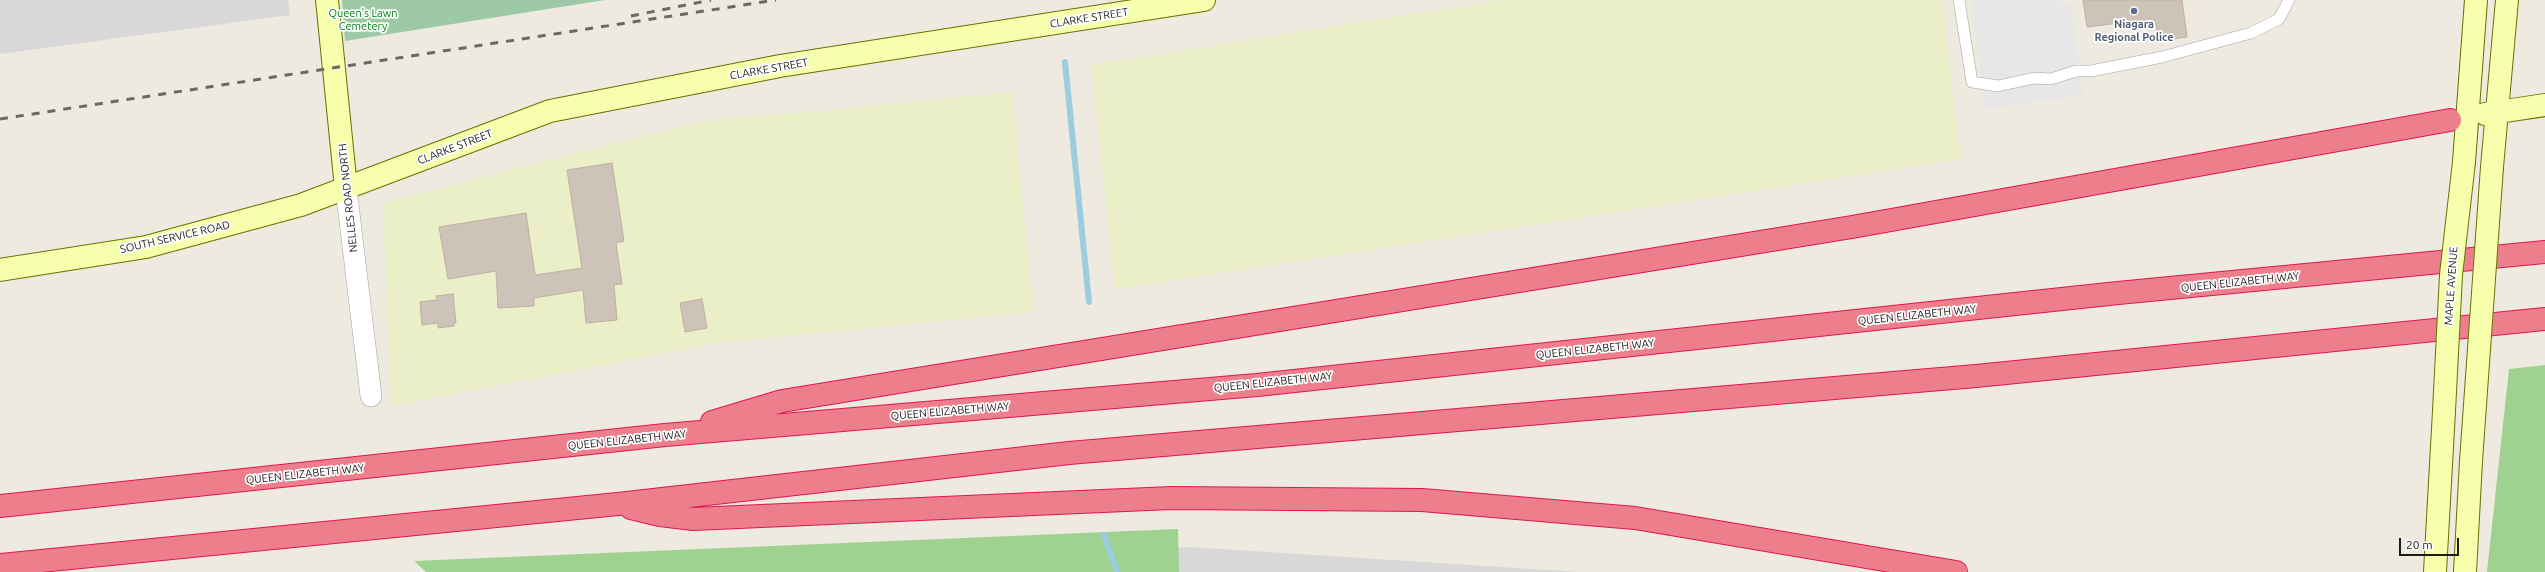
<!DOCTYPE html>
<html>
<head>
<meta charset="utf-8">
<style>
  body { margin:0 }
  #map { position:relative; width:2545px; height:572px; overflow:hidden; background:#eeeadf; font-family:Ubuntu,sans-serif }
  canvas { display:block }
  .scale { position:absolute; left:2399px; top:538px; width:60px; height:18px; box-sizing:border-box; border:2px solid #1b1b1b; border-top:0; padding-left:5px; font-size:12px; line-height:14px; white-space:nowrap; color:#1b1b1b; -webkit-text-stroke:3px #fff; paint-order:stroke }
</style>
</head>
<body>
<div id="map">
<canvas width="2545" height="572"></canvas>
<div class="scale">20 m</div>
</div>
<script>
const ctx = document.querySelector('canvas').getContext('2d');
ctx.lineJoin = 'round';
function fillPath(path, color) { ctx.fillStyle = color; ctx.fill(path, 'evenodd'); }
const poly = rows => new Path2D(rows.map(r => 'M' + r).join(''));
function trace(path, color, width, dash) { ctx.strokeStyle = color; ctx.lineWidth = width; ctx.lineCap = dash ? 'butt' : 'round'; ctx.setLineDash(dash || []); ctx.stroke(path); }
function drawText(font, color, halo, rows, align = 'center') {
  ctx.font = font + ' Ubuntu,sans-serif'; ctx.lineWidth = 3.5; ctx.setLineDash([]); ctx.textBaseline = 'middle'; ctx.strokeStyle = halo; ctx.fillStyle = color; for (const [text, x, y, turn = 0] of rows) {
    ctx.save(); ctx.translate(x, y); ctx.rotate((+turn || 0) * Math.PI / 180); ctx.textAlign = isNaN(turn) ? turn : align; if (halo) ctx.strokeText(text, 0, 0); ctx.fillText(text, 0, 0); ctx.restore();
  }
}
fillPath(poly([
  [0,0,288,0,290,15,0,54],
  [1190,547,1579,572,680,572]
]), '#d9d8d8');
fillPath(poly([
  [1502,0,1942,0,1960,159,1115,289,1091,65],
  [1012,92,1033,312,721,342,391,406,383,203,700,122]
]), '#eaefc8');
fillPath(poly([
  [2545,365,2545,572,2487,572,2509,369],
  [1178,529,1179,572,426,572,414,561]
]), '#9fd190');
fillPath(poly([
  [342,0,605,0,345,41]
]), '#9ec9a7');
fillPath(poly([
  [1971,0,2060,0,2061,5,2071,3,2083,95,1985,109]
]), '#e7e7e7');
trace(poly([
  [1065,62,1089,302],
  [1104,535,1117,572]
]), '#9bcce0', 6);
const building = poly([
  [2083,0,2182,0,2187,37,2159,41,2156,24,2119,29,2119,23,2087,27,2083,0],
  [612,163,624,241,616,243,622,284,614,285,617,320,586,323,583,290,534,298,534,306,498,308,496,271,448,279,439,227,526,213,535,275,582,268,567,170,612,163],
  [453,294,456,323,454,323,454,326,438,328,438,323,422,325,420,302,437,300,436,296,453,294],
  [702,299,707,328,685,332,680,303,702,299]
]);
fillPath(building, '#cec3b8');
trace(building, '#c0b0a1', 1);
const lane = poly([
  [1959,0,1972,82,1998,86,2034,78,2051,79,2076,71,2091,71,2162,57,2251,33,2279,19,2289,0]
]);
const street = poly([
  [346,188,371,396]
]);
const secondary = poly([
  [327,0,346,188],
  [2485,114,2545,105],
  [2464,162,2476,0],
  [2492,167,2507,0],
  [0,270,146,247,301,205,550,111,780,66,1204,0],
  [2435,572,2444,411],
  [2465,572,2471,461]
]);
const highway = poly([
  [712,422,782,401,1852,227,2450,120],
  [0,506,665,435,1257,385,2118,293,2545,252],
  [631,508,660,515,693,519,1171,498,1422,500,1635,518,1956,572],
  [0,565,618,504,1069,453,1976,376,2545,319]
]);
trace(lane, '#a2a2a2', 12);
trace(street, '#a2a2a2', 22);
trace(secondary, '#617400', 24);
trace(highway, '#e31550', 24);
trace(lane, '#fff', 11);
trace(street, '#fff', 21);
trace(secondary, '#f6ffac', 22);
trace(highway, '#ed7f8d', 22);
trace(poly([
  [631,16,711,0],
  [0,119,776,0]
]), '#696969', 3, [8, 8]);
const secondaryBridge = poly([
  [2444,411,2451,275,2464,162],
  [2471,461,2492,167]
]);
trace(secondaryBridge, '#617400', 24, []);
trace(secondaryBridge, '#f6ffac', 22);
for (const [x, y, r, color] of [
  [2134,11,4,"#5c6f8a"]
]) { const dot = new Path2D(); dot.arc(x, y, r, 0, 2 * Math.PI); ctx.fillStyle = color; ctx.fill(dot); trace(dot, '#fff', 1.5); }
drawText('11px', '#028014', '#fff', [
  ["Queen's Lawn",363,13],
  ["Cemetery",363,26]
]);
drawText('11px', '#1b1b1b', '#fff', [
  ["CLARKE STREET",1089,18,-9],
  ["CLARKE STREET",769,69,-10],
  ["CLARKE STREET",455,147,-21],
  ["NELLES ROAD NORTH",348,198,-96],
  ["SOUTH SERVICE ROAD",175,237,-13],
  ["QUEEN ELIZABETH WAY",2240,282,-6],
  ["MAPLE AVENUE",2451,286,-86],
  ["QUEEN ELIZABETH WAY",1917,315,-6],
  ["QUEEN ELIZABETH WAY",1595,349,-6],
  ["QUEEN ELIZABETH WAY",1273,382,-6],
  ["QUEEN ELIZABETH WAY",950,411,-5],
  ["QUEEN ELIZABETH WAY",627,440,-6],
  ["QUEEN ELIZABETH WAY",305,474,-6]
]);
drawText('bold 11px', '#4e5e75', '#fff', [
  ["Niagara",2134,24],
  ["Regional Police",2134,37]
]);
</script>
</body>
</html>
